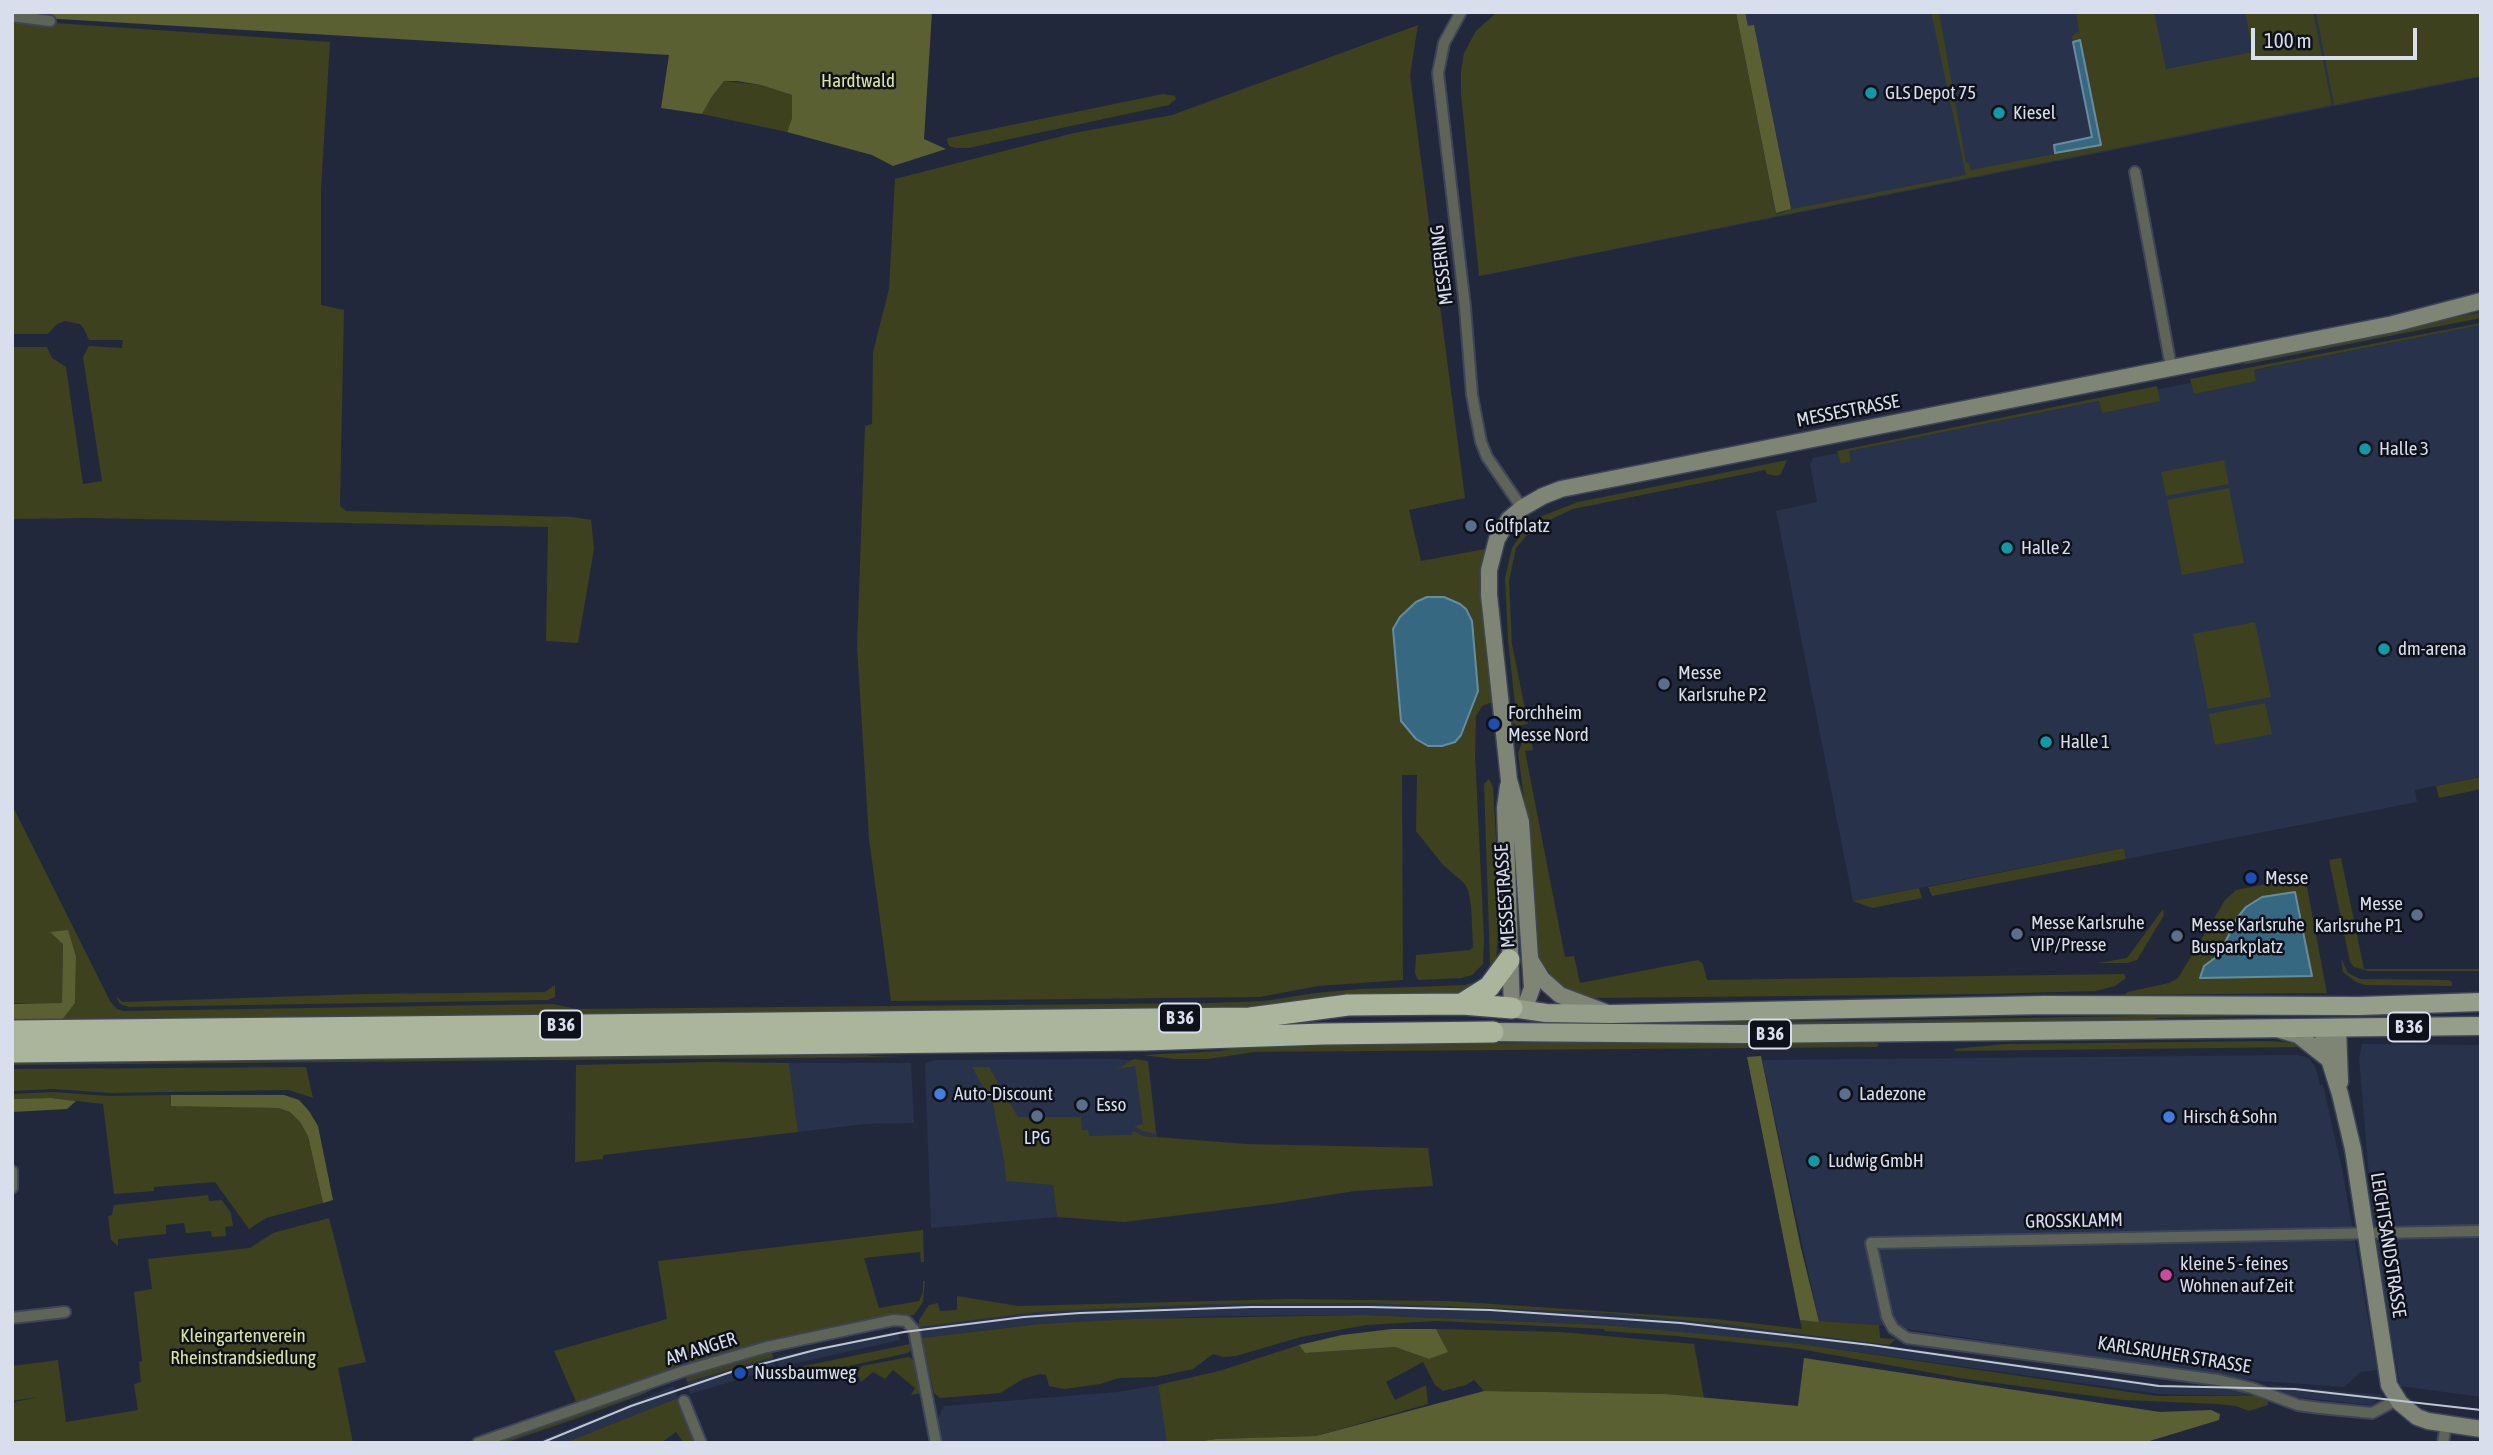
<!DOCTYPE html>
<html>
<head>
<meta charset="utf-8">
<style>
  body { margin:0 }
  #map { position:relative; width:2493px; height:1455px; overflow:hidden; background:#21283c; font-family:"Asap Condensed",sans-serif }
  canvas { display:block }
  .frame { position:absolute; inset:0; border:14px solid #d8deeb; pointer-events:none }
  .scale { position:absolute; left:2251px; top:28px; width:166px; height:32px; box-sizing:border-box; border:4px solid #d8deeb; border-top:0; padding-left:9px; font-size:21px; line-height:24px; white-space:nowrap; color:#d8deeb; -webkit-text-stroke:5px #0e111a; paint-order:stroke }
</style>
</head>
<body>
<div id="map">
<canvas width="2493" height="1455"></canvas>
<div class="frame"></div>
<div class="scale">100 m</div>
</div>
<script>
const ctx = document.querySelector('canvas').getContext('2d');
ctx.lineJoin = 'round';
function fillPath(path, color) { ctx.fillStyle = color; ctx.fill(path, 'evenodd'); }
const poly = rows => new Path2D(rows.map(r => 'M' + r).join(''));
function trace(path, color, width, dash) { ctx.strokeStyle = color; ctx.lineWidth = width; ctx.lineCap = dash ? 'butt' : 'round'; ctx.setLineDash(dash || []); ctx.stroke(path); }
function drawText(font, color, halo, rows, align = 'center') {
  ctx.font = font + ' "Asap Condensed",sans-serif'; ctx.lineWidth = 5; ctx.setLineDash([]); ctx.textBaseline = 'middle'; ctx.strokeStyle = halo; ctx.fillStyle = color; for (const [text, x, y, turn = 0] of rows) {
    ctx.save(); ctx.translate(x, y); ctx.rotate((+turn || 0) * Math.PI / 180); ctx.textAlign = isNaN(turn) ? turn : align; if (halo) ctx.strokeText(text, 0, 0); ctx.fillText(text, 0, 0); ctx.restore();
  }
}
fillPath(poly([
  [1504,12,2481,12,2481,77,1487,275,1465,57],
  [2481,325,2481,777,2415,790,2417,802,2126,859,2124,848,1853,901,1776,511,1817,502,1810,465,1813,458],
  [2362,1044,2481,1045,2481,1209,2479,1210,2481,1397,2400,1386,2378,1257,2371,1198,2359,1058],
  [2298,1055,2309,1058,2316,1069,2320,1085,2323,1085,2343,1174,2377,1370,2361,1372,2344,1387,2261,1381,1879,1325,1819,1322,1762,1060],
  [1113,1059,1148,1061,1157,1137,1143,1136,1003,1149,1004,1160,1053,1185,1057,1217,931,1228,925,1065,926,1063,935,1060],
  [789,1063,911,1063,914,1123,864,1124,798,1132],
  [1363,1303,1604,1313,1715,1323,1801,1333,2159,1384,2214,1386,2253,1396,2159,1394,1801,1344,1605,1325,1365,1315,1216,1316,1039,1324,922,1338,919,1327,1036,1312,1215,1304],
  [897,1331,900,1340,779,1367,776,1357],
  [773,1357,776,1368,690,1394,687,1382],
  [1158,1385,1167,1443,941,1443,937,1420,944,1406,1118,1392],
  [2269,1385,2382,1395,2371,1405,2295,1397],
  [674,1386,678,1398,564,1443,534,1443]
]), '#28324a');
fillPath(poly([
  [1497,12,1736,12,1776,215,1792,209,1966,175,1931,12,1939,12,1966,163,1969,163,1971,170,2101,145,2079,40,2073,42,2072,36,2079,31,2076,12,2154,12,2166,69,2253,52,2245,12,2313,12,2332,105,1479,276,1461,93,1461,71,1464,53,1476,31],
  [2316,12,2481,12,2481,76,2334,105],
  [12,20,330,42,321,189,321,305,344,310,340,506,346,511,573,517,591,520,594,549,578,643,546,641,548,527,88,518,12,519,12,347,47,347,52,358,66,367,83,484,102,481,83,357,89,346,122,348,123,340,89,340,84,329,80,324,65,321,57,324,48,334,12,334],
  [1418,25,1410,75,1465,498,1409,510,1421,561,1485,549,1483,578,1493,702,1482,706,1476,716,1475,754,1484,938,1483,964,1472,975,1461,978,1419,980,1417,978,1415,973,1416,955,1470,950,1473,947,1471,905,1468,890,1464,883,1443,865,1416,831,1417,775,1402,775,1403,980,1318,986,1260,997,891,1001,869,839,857,646,865,426,872,424,873,352,889,289,895,179,1074,133,1172,115],
  [724,81,761,85,792,95,792,118,787,132,702,114,711,98],
  [1163,94,1175,96,1176,99,1169,105,968,148,955,148,949,146,947,140,948,138],
  [2481,312,2481,318,2243,365,2247,360,2259,357],
  [2481,323,2481,325,2254,370,2256,381,2194,394,2190,379],
  [2157,386,2160,401,2102,413,2099,401,1849,451,1851,461,1841,464,1837,451],
  [1787,460,1781,474,1777,476,1767,474,1765,470,1573,509,1533,528,1516,548,1509,581,1512,644,1528,724,1517,726,1512,722,1508,711,1515,704,1508,640,1505,578,1512,548,1526,527,1542,516,1578,502],
  [2224,460,2229,484,2166,496,2161,472],
  [2229,488,2244,563,2182,575,2167,500],
  [2255,622,2271,697,2208,709,2193,634],
  [2265,703,2272,734,2215,745,2209,714],
  [1531,741,1533,750,1525,751,1565,957,1574,956,1580,983,1698,960,1703,964,1707,980,2124,974,2126,978,2115,986,2096,991,1989,994,1591,998,1567,992,1552,981,1541,963,1536,948,1527,821,1518,753,1522,743],
  [2481,777,2481,789,2439,798,2436,786],
  [1489,779,1493,787,1498,872,1499,917,1496,963,1472,991,1458,994,1231,1008,62,1020,75,1003,76,957,63,944,62,1004,12,1003,12,805,110,1001,117,1009,123,1011,554,1004,576,1009,1209,1003,1264,1001,1315,993,1360,989,1465,985,1475,982,1484,976,1490,964,1484,784],
  [2124,848,2126,859,1932,896,1928,887],
  [2341,858,2364,969,2481,969,2481,971,2368,971,2354,967,2350,962,2329,860],
  [2296,878,2300,879,2307,887,2327,993,2124,995,2128,992,2169,983,2178,978,2225,900,2236,890],
  [1919,888,1922,898,1872,908,1853,901],
  [2163,909,2164,915,2137,960,2127,963,2098,963,2127,958],
  [2341,958,2348,973,2360,979,2449,980,2452,982,2452,986,2365,985,2356,982,2343,972],
  [555,985,555,997,548,1000,129,1007,120,1004,116,997,123,1002,363,994,545,992],
  [2302,1013,2302,1015,2159,1018,2133,1023,1543,1027,1536,1022,1583,1024,1905,1020],
  [1863,1040,1879,1044,1877,1047,1254,1052,1208,1059,1174,1059,1143,1055,1220,1051,1243,1046,1298,1045],
  [2268,1041,2297,1043,2305,1047,1956,1051,1954,1049,2005,1044],
  [840,1050,872,1056,906,1057,12,1065,12,1059],
  [1134,1059,1148,1061,1156,1134,1142,1131,1134,1126,1143,1124,1135,1066,1117,1069],
  [711,1062,789,1063,798,1132,603,1155,603,1159,575,1162,576,1065],
  [306,1067,313,1098,289,1090,110,1093,54,1089,12,1091,12,1069],
  [972,1067,989,1067,1018,1117,1081,1117,1082,1130,1088,1130,1089,1136,1132,1135,1133,1131,1143,1136,1247,1144,1428,1148,1433,1186,1355,1191,1279,1203,1124,1222,1057,1217,1053,1185,1006,1181,1004,1160,993,1104],
  [53,1092,108,1096,171,1095,171,1105,278,1108,290,1112,300,1122,308,1136,323,1203,266,1218,249,1229,215,1182,154,1187,154,1191,114,1194,103,1104,51,1098,12,1099,12,1094],
  [208,1195,209,1201,222,1200,231,1213,233,1226,225,1227,226,1236,212,1237,211,1231,186,1233,184,1223,166,1225,166,1234,118,1239,118,1246,111,1240,108,1216,112,1215,114,1205],
  [329,1218,366,1362,338,1368,353,1443,12,1443,14,1428,12,1410,15,1402,38,1397,12,1401,12,1366,58,1360,66,1422,138,1410,134,1384,141,1382,139,1362,142,1361,134,1292,152,1289,148,1259,250,1248,273,1233],
  [923,1230,924,1262,921,1262,920,1252,864,1258,879,1308,919,1301,923,1292,923,1281,925,1281,923,1302,914,1315,884,1316,786,1337,687,1366,683,1353,679,1356,680,1365,676,1368,577,1404,554,1351,667,1319,658,1261],
  [957,1296,1018,1306,1289,1299,1448,1301,1716,1319,1802,1329,1800,1320,1879,1325,1880,1338,1896,1339,1889,1345,1715,1323,1604,1313,1363,1303,1215,1304,1036,1312,919,1327,919,1320,929,1305,938,1303,940,1311,957,1310],
  [1365,1315,1605,1325,1714,1335,1801,1344,2157,1396,2257,1396,2268,1401,2268,1405,2249,1411,2236,1406,2217,1404,2123,1400,1966,1379,1800,1349,1676,1336,1605,1331,1604,1329,1437,1321,1366,1325,1301,1337,1236,1356,1223,1357,1213,1354,1193,1369,1156,1377,1119,1378,1100,1384,1064,1389,1049,1386,1046,1375,1040,1374,1023,1379,1000,1393,940,1398,934,1393,922,1338,1039,1324,1134,1319],
  [1436,1329,1561,1332,1694,1344,1704,1398,1665,1394,1484,1391,1474,1380,1466,1385,1443,1391,1435,1385,1423,1362,1386,1382,1395,1400,1426,1385,1428,1404,1316,1436,1216,1439,1189,1443,1167,1443,1158,1385,1219,1371,1299,1345,1305,1353,1395,1347,1429,1359,1447,1352],
  [807,1342,808,1345,772,1353,773,1357,687,1382,686,1378,690,1374],
  [910,1344,911,1350,908,1353,788,1379,782,1376,780,1371],
  [909,1357,913,1360,921,1393,911,1395,915,1388,893,1370,885,1379,873,1372,861,1382,857,1372,862,1366],
  [667,1382,641,1395,572,1420,505,1443,493,1443],
  [678,1398,695,1443,684,1443,676,1432,661,1443,564,1443]
]), '#3d411e');
fillPath(poly([
  [25,12,932,12,924,139,946,149,893,166,872,155,787,132,792,118,792,95,761,85,737,81,724,81,711,98,702,114,661,108,669,55,25,17],
  [1736,12,1745,12,1748,26,1754,25,1791,209,1776,213],
  [68,930,76,957,75,1003,62,1020,12,1021,12,1004,62,1003,63,944,50,932],
  [1761,1056,1800,1244,1819,1322,1800,1320,1747,1057],
  [171,1095,284,1095,299,1100,309,1111,318,1126,333,1200,323,1203,308,1136,300,1122,290,1112,278,1108,171,1106],
  [51,1098,76,1101,67,1109,12,1112,12,1099],
  [1392,1329,1436,1329,1448,1352,1429,1359,1395,1347,1305,1353,1299,1345,1342,1335],
  [1804,1358,2160,1412,2211,1410,2220,1414,2219,1420,2143,1443,1189,1443,1216,1439,1316,1436,1484,1391,1665,1394,1798,1406]
]), '#5b6033');
const water = poly([
  [2080,40,2101,145,2055,153,2054,145,2092,137,2073,42,2080,40],
  [1427,597,1444,597,1460,604,1466,609,1472,621,1478,691,1461,735,1455,742,1442,746,1428,746,1416,739,1401,721,1393,629,1400,617,1416,602,1427,597],
  [2295,892,2312,976,2200,978,2204,966,2219,955,2237,918,2246,907,2262,897,2295,892]
]);
fillPath(water, '#366981');
trace(water, '#678ca1', 2);
const street = poly([
  [1461,12,1444,43,1438,73,1465,307,1472,395,1481,442,1487,457,1522,508],
  [12,16,50,21],
  [2135,172,2170,361],
  [12,1171,12,1188],
  [12,1318,65,1312],
  [2397,1400,2372,1413,2320,1408,2298,1405,2252,1388,2218,1380,1907,1338,1893,1328,1887,1317,1871,1243,2481,1231],
  [684,1401,701,1443],
  [478,1443,684,1371,767,1347,894,1320,906,1321,914,1330,936,1443],
  [2443,1443,2446,1424]
]);
const secondary = poly([
  [1508,786,1505,808,1512,1008],
  [1531,961,1542,979,1560,995,1605,1012],
  [1524,1010,1532,988,1521,822,1509,780,1489,595,1489,570,1497,539,1509,519,1522,508,1543,496,1561,489,2393,324,2481,301],
  [2326,1028,2323,1040,2340,1094,2353,1149,2389,1385,2400,1403,2417,1417,2428,1421,2481,1429],
  [2338,1028,2340,1082],
  [2280,1030,2298,1035,2327,1058]
]);
const primary = poly([
  [1512,1008,1546,1013,1611,1014,2044,1005,2359,1006,2481,1002],
  [1493,1032,1744,1034,2481,1026]
]);
const highway = poly([
  [1462,1004,1489,987,1509,960],
  [12,1031,1250,1018,1348,1005,1462,1004,1512,1008],
  [12,1052,1144,1040,1323,1034,1493,1032]
]);
trace(street, '#3e4558', 14);
trace(secondary, '#3e4558', 19);
trace(primary, '#3e4558', 21);
trace(highway, '#3e4558', 24);
trace(street, '#5f6459', 10);
trace(secondary, '#7e8574', 16);
trace(primary, '#959e88', 18);
trace(highway, '#abb59b', 21);
trace(poly([
  [541,1443,631,1406,731,1372,819,1349,904,1332,1024,1317,1080,1313,1251,1307,1369,1307,1490,1310,1681,1323,1871,1345,2159,1386,2295,1389,2481,1410]
]), '#bec5d3', 2);
for (const [x, y, r, color] of [
  [1871,93,7,"#0f9aa8"],
  [1999,113,7,"#0f9aa8"],
  [2365,449,7,"#0f9aa8"],
  [1471,526,7,"#5c6f8a"],
  [2007,548,7,"#0f9aa8"],
  [2384,649,7,"#0f9aa8"],
  [1664,684,7,"#5c6f8a"],
  [1494,724,7,"#1a4fb4"],
  [2046,742,7,"#0f9aa8"],
  [2251,878,7,"#1a4fb4"],
  [2417,915,7,"#5c6f8a"],
  [2017,934,7,"#5c6f8a"],
  [2177,936,7,"#5c6f8a"],
  [940,1094,7,"#3f7fe0"],
  [1845,1094,7,"#5c6f8a"],
  [1082,1105,7,"#5c6f8a"],
  [1037,1116,7,"#5c6f8a"],
  [2169,1117,7,"#3f7fe0"],
  [1814,1161,7,"#0f9aa8"],
  [2166,1275,7,"#d1479c"],
  [740,1373,7,"#1a4fb4"]
]) { const dot = new Path2D(); dot.arc(x, y, r, 0, 2 * Math.PI); ctx.fillStyle = color; ctx.fill(dot); trace(dot, '#0e111a', 2.5); }
for (const [x, y, w] of [
  [1180,1018,42],
  [561,1025,42],
  [2409,1027,42],
  [1770,1034,42]
]) { const box = new Path2D(); box.roundRect(x - w / 2, y - 14.5, w, 29, 5); ctx.fillStyle = '#0e111a'; ctx.fill(box); trace(box, '#d8deeb', 2); }
drawText('bold 18px', '#d8deeb', null, [
  ["B 36",1180,1018],
  ["B 36",561,1025],
  ["B 36",2409,1027],
  ["B 36",1770,1034]
]);
drawText('19px', '#dbe59a', '#0e111a', [
  ["Hardtwald",858,81],
  ["Kleingartenverein",243,1336],
  ["Rheinstrandsiedlung",243,1358]
]);
drawText('19px', '#d8deeb', '#0e111a', [
  ["GLS Depot 75",1885,93],
  ["Kiesel",2013,113],
  ["Halle 3",2379,449],
  ["Golfplatz",1485,526],
  ["Halle 2",2021,548],
  ["dm-arena",2398,649],
  ["Messe",1678,673],
  ["Karlsruhe P2",1678,695],
  ["Forchheim",1508,713],
  ["Messe Nord",1508,735],
  ["Halle 1",2060,742],
  ["Messe",2265,878],
  ["Messe",2403,904,"right"],
  ["Karlsruhe P1",2403,926,"right"],
  ["Messe Karlsruhe",2031,923],
  ["VIP/Presse",2031,945],
  ["Messe Karlsruhe",2191,925],
  ["Busparkplatz",2191,947],
  ["Auto-Discount",954,1094],
  ["Ladezone",1859,1094],
  ["Esso",1096,1105],
  ["Hirsch & Sohn",2183,1117],
  ["LPG",1037,1138,"center"],
  ["Ludwig GmbH",1828,1161],
  ["kleine 5 - feines",2180,1264],
  ["Wohnen auf Zeit",2180,1286],
  ["Nussbaumweg",754,1373]
], 'left');
drawText('19px', '#d8deeb', '#0e111a', [
  ["MESSERING",1442,265,-97],
  ["MESSESTRASSE",1848,411,-11],
  ["MESSESTRASSE",1505,896,-94],
  ["GROSSKLAMM",2074,1221,-1],
  ["LEICHTSANDSTRASSE",2388,1245,81],
  ["AM ANGER",701,1349,-17],
  ["KARLSRUHER STRASSE",2174,1355,9]
]);
</script>
</body>
</html>
